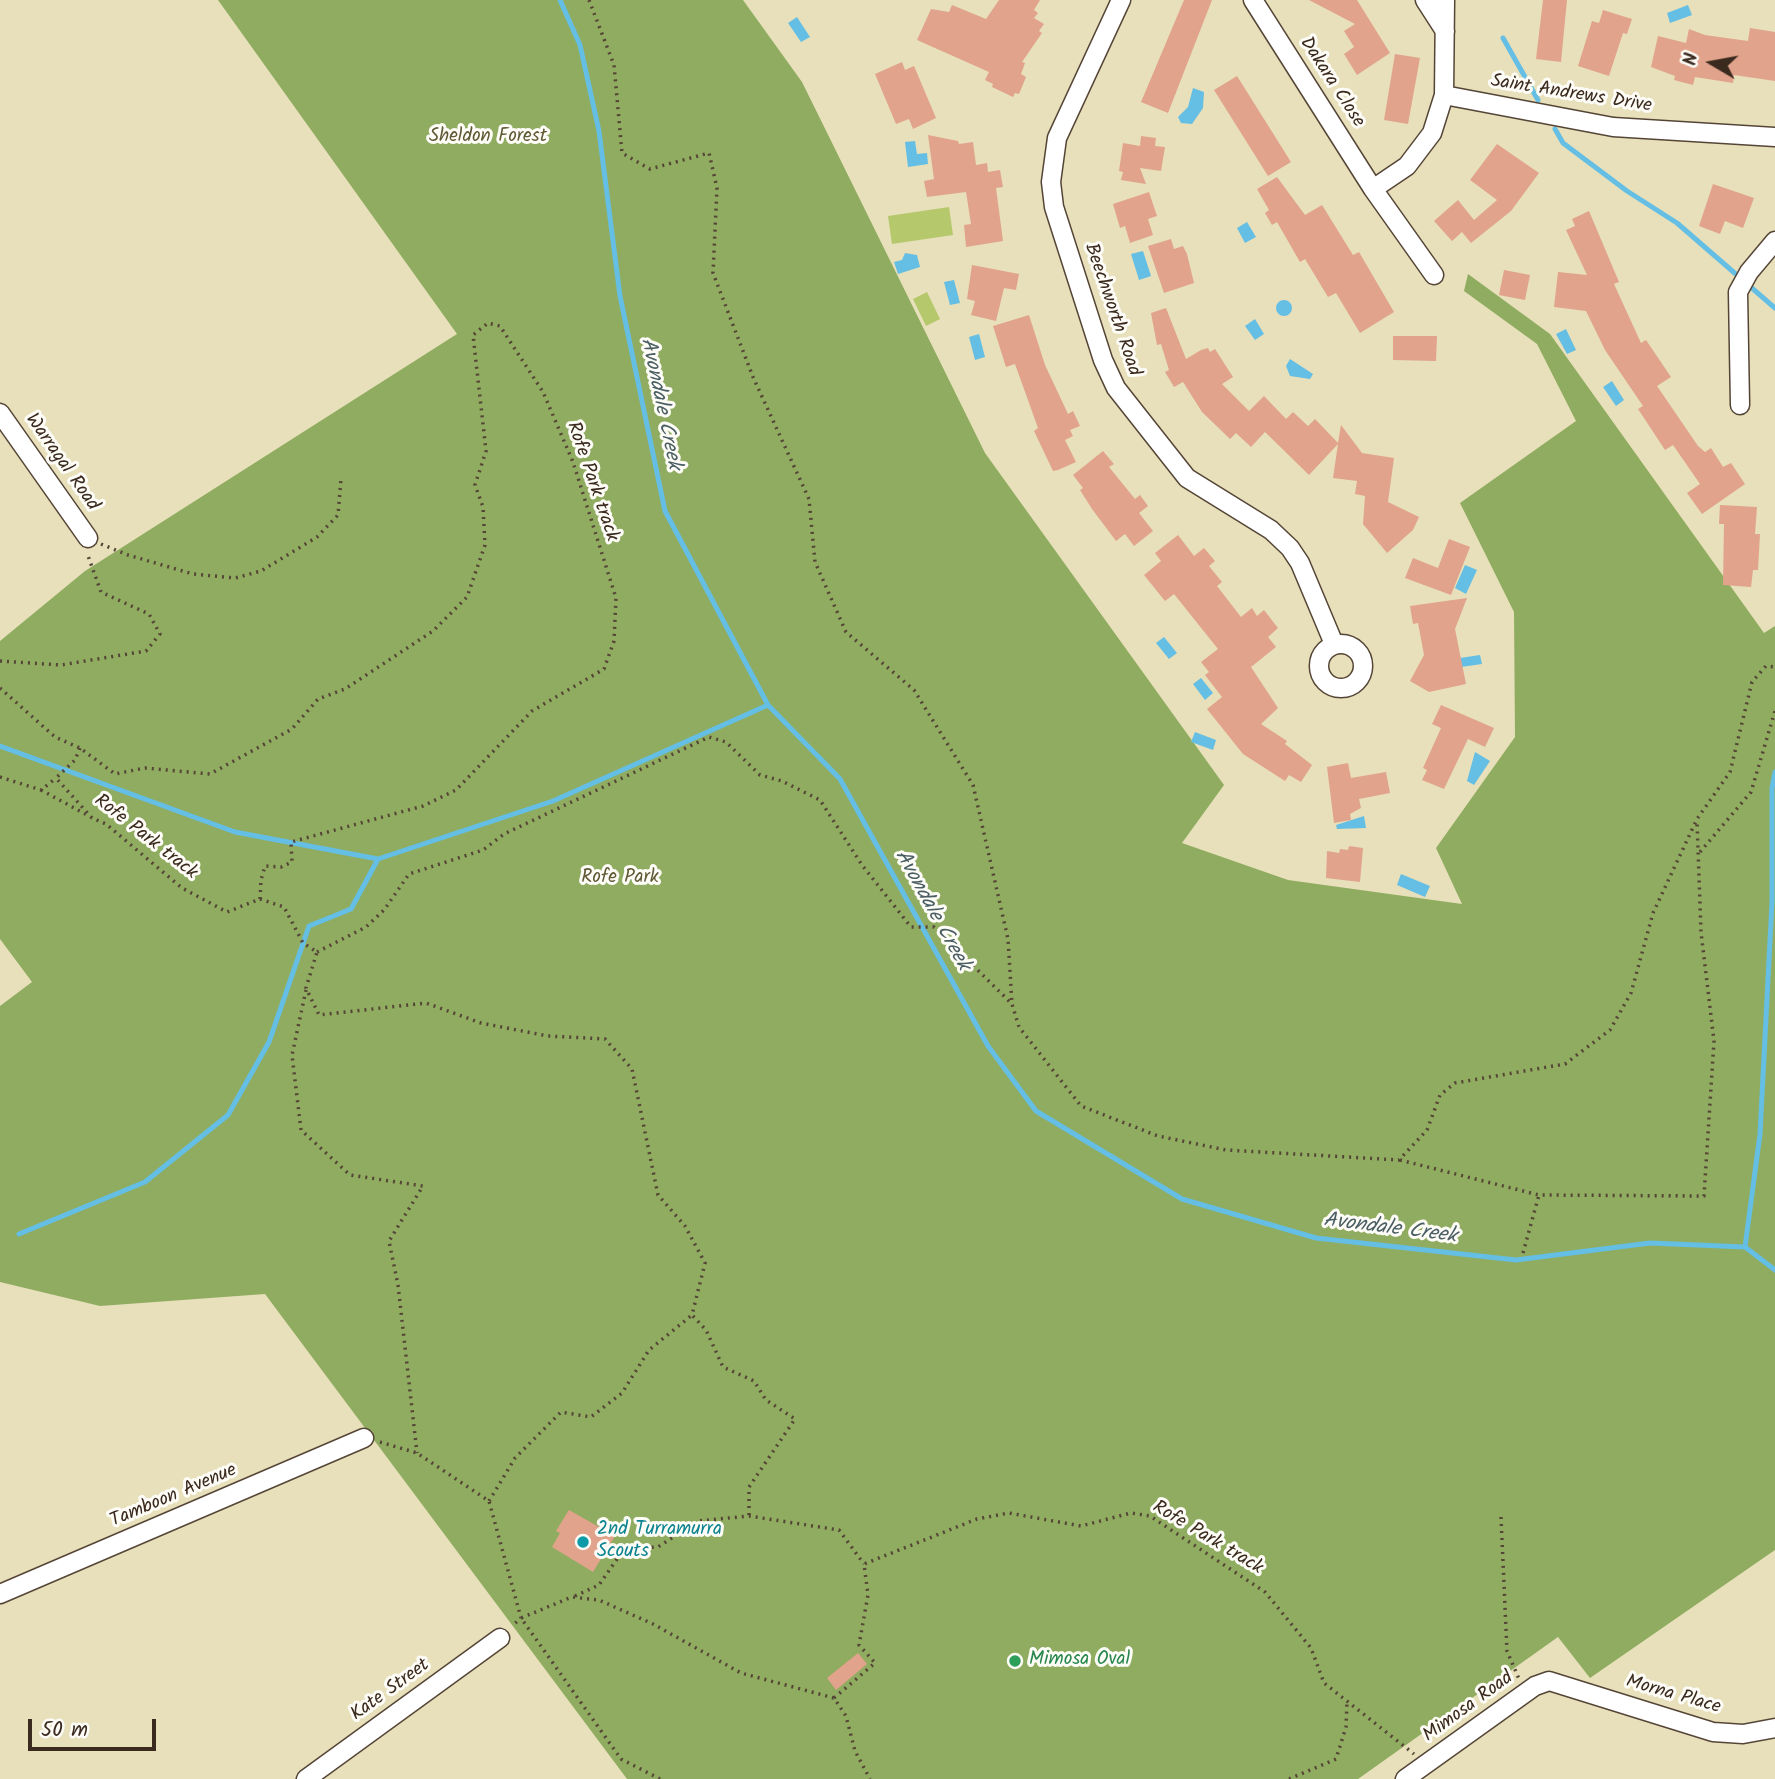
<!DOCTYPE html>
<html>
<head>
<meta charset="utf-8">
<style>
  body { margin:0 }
  #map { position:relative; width:1775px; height:1779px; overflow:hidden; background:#e7e0bb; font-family:Kalam,sans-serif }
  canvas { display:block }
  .north { position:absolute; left:1677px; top:28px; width:70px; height:70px; -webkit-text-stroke:5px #fdfcf7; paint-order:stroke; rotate:280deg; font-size:19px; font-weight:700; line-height:28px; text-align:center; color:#3b2a1e }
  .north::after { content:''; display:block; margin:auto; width:24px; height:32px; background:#3b2a1e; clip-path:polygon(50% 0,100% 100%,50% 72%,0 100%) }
  .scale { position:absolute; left:28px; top:1719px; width:128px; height:32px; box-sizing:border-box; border:4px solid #3b2a1e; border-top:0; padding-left:9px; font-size:21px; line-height:24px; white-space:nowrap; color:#3b2a1e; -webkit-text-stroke:5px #fdfcf7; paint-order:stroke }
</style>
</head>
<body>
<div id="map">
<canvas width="1775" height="1779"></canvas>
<div class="north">N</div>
<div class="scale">50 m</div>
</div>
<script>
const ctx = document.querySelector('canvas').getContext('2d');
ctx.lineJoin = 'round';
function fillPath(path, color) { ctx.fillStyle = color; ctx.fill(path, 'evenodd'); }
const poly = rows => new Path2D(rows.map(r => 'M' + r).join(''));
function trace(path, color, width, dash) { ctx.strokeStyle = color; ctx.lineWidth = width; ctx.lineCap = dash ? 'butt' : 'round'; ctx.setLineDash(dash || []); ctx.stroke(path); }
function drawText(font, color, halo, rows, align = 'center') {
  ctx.font = font + ' Kalam,sans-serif'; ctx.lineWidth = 6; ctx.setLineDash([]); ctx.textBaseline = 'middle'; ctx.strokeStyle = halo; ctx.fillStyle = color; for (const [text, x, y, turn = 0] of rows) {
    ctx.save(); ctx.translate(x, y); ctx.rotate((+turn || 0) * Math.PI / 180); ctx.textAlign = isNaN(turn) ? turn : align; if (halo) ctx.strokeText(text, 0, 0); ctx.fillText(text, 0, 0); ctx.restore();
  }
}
fillPath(poly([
  [949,207,953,235,892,244,888,216],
  [927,292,940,319,926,326,913,299]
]), '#b6c86c');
fillPath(poly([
  [218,0,743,0,802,82,985,453,1224,785,1182,843,1288,880,1462,904,1436,848,1515,737,1514,612,1460,503,1576,421,1537,344,1464,291,1468,274,1550,334,1764,633,1775,626,1775,1550,1590,1678,1558,1637,1358,1779,627,1779,265,1294,100,1306,0,1282,0,1006,32,982,0,939,0,641,85,571,457,334]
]), '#90ac60');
fillPath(poly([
  [1688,5,1692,15,1670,23,1667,13],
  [797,17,810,37,801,42,788,23],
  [1193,88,1204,92,1203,108,1192,124,1181,123,1178,117,1188,107],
  [915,141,917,154,927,153,928,164,908,167,905,142],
  [1247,222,1256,237,1245,243,1237,228],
  [1143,251,1151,276,1139,280,1131,254],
  [905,253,917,255,920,267,898,274,894,262,902,260],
  [954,280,960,303,950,305,944,282],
  '1276 308a8 8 0 1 1 16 0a8 8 0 1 1-16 0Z',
  [1255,319,1264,334,1255,340,1245,326],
  [1566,329,1576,350,1567,354,1556,334],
  [979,334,985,357,975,360,969,337],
  [1290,359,1313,374,1310,379,1290,376,1286,366],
  [1612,381,1624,400,1616,406,1603,387],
  [1465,565,1477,570,1466,594,1455,588],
  [1164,637,1177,653,1169,659,1156,643],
  [1480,655,1482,664,1461,667,1460,658],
  [1201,678,1213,693,1205,700,1193,684],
  [1195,732,1216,740,1213,750,1191,742],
  [1475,752,1490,761,1474,785,1467,781],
  [1364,816,1366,828,1337,829,1336,825],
  [1401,874,1430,886,1425,897,1397,885]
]), '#65bee3');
trace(poly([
  [560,0,580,45,599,131,620,296,665,511,768,705,840,779,988,1046,1036,1111,1182,1199,1316,1238,1516,1260,1650,1243,1745,1247,1775,1270],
  [1503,38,1538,100],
  [1555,129,1563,143,1627,191,1677,223,1775,308],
  [0,746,235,832,378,859],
  [19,1234,145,1182,228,1115,269,1042,309,926,351,909,378,859,553,801,768,705],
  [1745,1247,1760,1134,1772,902,1772,788,1775,772]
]), '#65bee3', 5);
fillPath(poly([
  [999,0,1040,0,1034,10,1038,13,1034,18,1044,24,1039,31,1042,33,1022,62,1025,63,1021,74,1026,77,1019,94,1015,93,1013,97,992,87,993,84,985,80,989,72,917,40,931,9,949,12,952,5,986,19],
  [1184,0,1212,0,1168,113,1141,102],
  [1309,0,1357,0,1390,53,1357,75,1344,54,1354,47,1344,31,1355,24],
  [1543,0,1567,0,1561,62,1536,59],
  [1603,10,1632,19,1627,34,1623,33,1609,76,1578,66,1592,21,1599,23],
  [1750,28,1775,32,1775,81,1734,75,1733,83,1695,77,1693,85,1674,80,1675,76,1651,67,1658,36,1686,43,1689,29,1705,35,1748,41],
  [1395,54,1420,58,1408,124,1384,120],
  [902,62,905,70,914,66,936,118,913,129,909,119,896,124,875,74],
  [1237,76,1291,162,1268,176,1214,90],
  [928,135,958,141,959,144,973,142,976,165,987,163,988,172,1000,170,1003,187,996,188,1003,241,966,247,964,225,971,224,966,192,927,197,924,181,934,179],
  [1141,136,1156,138,1155,146,1165,147,1161,171,1140,168,1146,184,1121,180,1123,172,1119,171,1123,143,1140,146],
  [1497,144,1539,173,1511,211,1471,243,1462,232,1452,241,1434,221,1458,200,1474,220,1497,200,1470,180],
  [1277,177,1305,215,1322,205,1353,255,1359,252,1394,312,1360,333,1336,293,1328,297,1305,259,1300,262,1277,222,1272,225,1265,213,1269,210,1257,189],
  [1713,184,1754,198,1743,228,1725,221,1720,234,1699,226],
  [1149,192,1157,216,1148,219,1153,235,1130,243,1125,226,1120,228,1113,204],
  [1589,211,1619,282,1614,284,1641,343,1646,340,1671,377,1657,386,1698,446,1705,452,1711,448,1723,467,1731,463,1745,484,1702,514,1687,493,1700,484,1673,445,1665,450,1638,409,1643,406,1605,350,1586,311,1554,307,1558,272,1587,275,1566,230,1575,226,1572,219],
  [1171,239,1174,249,1183,246,1187,254,1194,283,1164,293,1148,246],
  [972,265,1019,274,1016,290,1004,288,996,321,971,315,975,301,967,299],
  [1504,270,1530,275,1525,300,1499,295],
  [1166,308,1186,359,1201,350,1208,348,1210,352,1215,349,1233,377,1222,384,1249,411,1264,396,1286,419,1293,412,1308,426,1315,419,1338,443,1341,425,1362,453,1394,458,1388,502,1419,517,1413,530,1387,553,1363,524,1365,496,1355,494,1357,481,1333,478,1338,444,1309,475,1265,432,1251,447,1236,433,1230,439,1202,412,1183,382,1174,387,1165,372,1169,370,1161,344,1157,345,1151,313],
  [1029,315,1045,365,1068,414,1073,411,1080,426,1070,430,1073,436,1065,440,1076,462,1058,470,1053,471,1034,431,1038,428,1015,364,1006,367,993,326],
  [1393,336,1437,336,1436,361,1393,360],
  [1103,451,1114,464,1109,467,1135,499,1140,495,1148,506,1139,513,1153,531,1134,546,1125,534,1116,541,1092,509,1080,490,1083,488,1073,475],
  [1720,505,1757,507,1755,534,1760,534,1758,570,1753,570,1751,587,1723,585,1724,524,1719,524],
  [1178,535,1194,556,1204,548,1215,561,1209,566,1222,582,1217,586,1241,617,1252,608,1257,616,1264,610,1278,628,1268,637,1276,647,1251,667,1278,708,1261,724,1287,741,1285,744,1312,765,1301,782,1289,775,1285,781,1243,754,1207,709,1222,697,1205,675,1209,672,1201,662,1218,649,1174,594,1165,601,1144,575,1161,561,1155,553],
  [1449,539,1470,547,1451,595,1405,578,1413,558,1438,568],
  [1467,598,1455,629,1466,684,1429,692,1410,681,1424,655,1418,623,1413,624,1410,606],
  [1441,705,1494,728,1485,747,1468,739,1444,789,1422,780,1427,770,1423,768,1441,728,1432,724],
  [1348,763,1351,778,1386,772,1390,793,1359,799,1361,808,1350,814,1351,820,1334,823,1327,767],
  [1349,846,1363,848,1360,882,1326,878,1327,851,1339,853,1340,849,1348,850],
  [569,1510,615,1536,593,1572,552,1547,560,1533,556,1531],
  [858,1653,867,1664,836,1690,827,1678]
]), '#e1a38b');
const minor = poly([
  [1121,0,1057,138,1051,182,1054,207,1103,360,1116,388,1187,478,1271,530,1290,548,1300,563,1334,644],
  [1253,0,1373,189,1407,166,1432,133,1444,95,1445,0],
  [1425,0,1445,31],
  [1444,95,1613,127,1775,137],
  [1373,189,1434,275],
  [1740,405,1738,292,1749,272,1775,241],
  [0,413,88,538],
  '1319 666a22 22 0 1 1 44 0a22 22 0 1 1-44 0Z',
  [0,1594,364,1438],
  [306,1779,500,1638],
  [1405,1779,1535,1686,1549,1681,1713,1732,1743,1734,1775,1728]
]);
trace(minor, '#554536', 21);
trace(poly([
  [589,0,614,65,622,153,650,169,709,153,717,188,713,273,753,377,809,499,815,562,846,632,914,690,973,785,1008,939,1012,1004,1019,1027,1081,1106,1158,1136,1226,1150,1399,1160,1427,1130,1440,1095,1455,1083,1565,1064,1610,1030,1631,993,1653,913,1697,819,1730,772,1752,682,1766,666,1775,667],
  [101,544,128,555,193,574,235,578,261,571,317,537,338,515,341,479],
  [0,661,61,665,146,651,160,634,149,614,101,592,87,553],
  [0,688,55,737,80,748,115,774,145,768,210,774,292,729,318,699,345,689,433,631,467,597,485,545,483,507,475,485,486,451,473,335,488,323,500,326,543,392,573,462,616,598,614,641,604,669,532,711,456,790,423,806,291,842,292,862,281,867,265,866,261,880,260,899],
  [80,748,75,760,56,778,92,818,106,824,182,888,227,912,260,899,284,907,303,943,317,952,306,988,319,1015,426,1003,481,1023,548,1036,605,1039,632,1069,658,1195,685,1226,705,1263,692,1315,706,1330,723,1367,754,1381,766,1400,795,1419,749,1487,749,1516],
  [0,777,41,790,56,778],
  [41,790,89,816],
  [1700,852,1751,792,1775,711],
  [317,952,366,927,384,910,409,874,483,850,504,834,709,737,726,742,760,775,782,781,820,800,862,865,911,927,934,927,1011,1003],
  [306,990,292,1055,301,1130,350,1175,423,1186,389,1241,398,1285,417,1453],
  [1400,1160,1539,1195,1704,1196,1714,1041,1701,932,1697,821],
  [1523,1253,1539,1195],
  [380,1442,417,1453,489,1501,521,1618,512,1626],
  [489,1501,515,1458,561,1412,591,1417,622,1393,649,1350,692,1315],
  [1501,1517,1507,1651,1519,1679],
  [575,1596,599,1585,624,1549,658,1547,698,1521,749,1516,839,1530,864,1564],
  [834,1698,875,1663,859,1645,868,1595,864,1564,977,1519,1009,1513,1081,1526,1131,1513,1150,1516,1265,1592,1311,1648,1324,1683,1414,1754],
  [660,1779,621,1759,521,1618,572,1597,599,1600,653,1624,741,1673,834,1698,846,1716,855,1751,870,1779],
  [1289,1779,1336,1759,1346,1727,1347,1701]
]), '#554536', 3.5, [2, 5]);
trace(minor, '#fff', 18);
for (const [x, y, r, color] of [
  [583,1542,7,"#0f9aa8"],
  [1015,1661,7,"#2e9e5b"]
]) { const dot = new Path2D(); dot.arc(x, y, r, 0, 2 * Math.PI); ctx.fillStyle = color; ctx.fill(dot); trace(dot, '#fdfcf7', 2.5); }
drawText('19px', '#3b2a1e', '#fdfcf7', [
  ["Dakara Close",1331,83,57],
  ["Saint Andrews Drive",1571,95,9],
  ["Beechworth Road",1111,310,71],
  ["Warragal Road",61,463,55],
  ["Rofe Park track",591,482,71],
  ["Rofe Park track",145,838,38],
  ["Tamboon Avenue",174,1497,-23],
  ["Rofe Park track",1207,1539,31],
  ["Kate Street",391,1691,-36],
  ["Morna Place",1673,1696,16],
  ["Mimosa Road",1469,1708,-36]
]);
drawText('19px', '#605935', '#fdfcf7', [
  ["Sheldon Forest",488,138],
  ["Rofe Park",620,879]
]);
drawText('19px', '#0d838f', '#fdfcf7', [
  ["2nd Turramurra",597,1531],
  ["Scouts",597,1553]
], 'left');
drawText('19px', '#27864d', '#fdfcf7', [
  ["Mimosa Oval",1029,1661]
], 'left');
drawText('italic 21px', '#4a5e63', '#fdfcf7', [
  ["Avondale Creek",659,404,78],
  ["Avondale Creek",931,911,61],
  ["Avondale Creek",1390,1230,7]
]);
</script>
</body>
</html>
